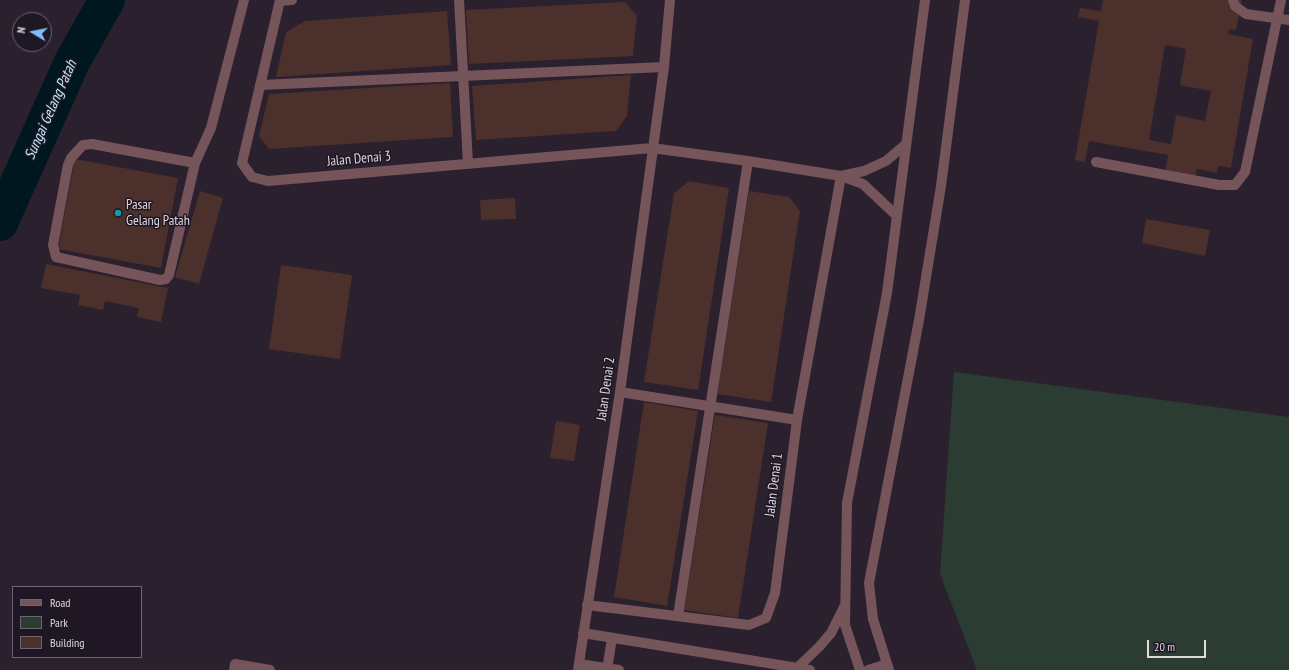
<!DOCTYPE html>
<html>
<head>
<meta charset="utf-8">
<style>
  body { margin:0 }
  #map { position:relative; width:1289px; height:670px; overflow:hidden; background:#2a202e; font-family:"PT Sans Narrow",sans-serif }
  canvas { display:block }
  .legend { position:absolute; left:12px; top:586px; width:130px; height:72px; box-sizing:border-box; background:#201724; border:1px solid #6c6470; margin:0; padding:5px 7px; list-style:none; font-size:12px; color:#ded8e1 }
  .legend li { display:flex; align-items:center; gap:8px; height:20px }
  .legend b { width:20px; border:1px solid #6c6470 }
  .north { position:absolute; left:12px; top:12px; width:40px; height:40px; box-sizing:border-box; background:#201724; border:1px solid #6c6470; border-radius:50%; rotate:280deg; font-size:11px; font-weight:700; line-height:16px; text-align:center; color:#ded8e1 }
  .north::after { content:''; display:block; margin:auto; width:14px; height:18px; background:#7fbdf9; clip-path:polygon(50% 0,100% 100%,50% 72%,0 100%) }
  .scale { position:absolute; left:1147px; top:640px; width:59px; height:18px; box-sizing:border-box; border:2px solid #ded8e1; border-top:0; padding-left:5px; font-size:12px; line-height:14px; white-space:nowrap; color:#ded8e1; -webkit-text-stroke:3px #201724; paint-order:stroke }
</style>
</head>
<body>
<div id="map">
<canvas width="1289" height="670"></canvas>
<ul class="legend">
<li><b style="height:5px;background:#75545a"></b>Road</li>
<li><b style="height:11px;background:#2b3d32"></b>Park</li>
<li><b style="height:11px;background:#4c302b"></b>Building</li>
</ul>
<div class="north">N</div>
<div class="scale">20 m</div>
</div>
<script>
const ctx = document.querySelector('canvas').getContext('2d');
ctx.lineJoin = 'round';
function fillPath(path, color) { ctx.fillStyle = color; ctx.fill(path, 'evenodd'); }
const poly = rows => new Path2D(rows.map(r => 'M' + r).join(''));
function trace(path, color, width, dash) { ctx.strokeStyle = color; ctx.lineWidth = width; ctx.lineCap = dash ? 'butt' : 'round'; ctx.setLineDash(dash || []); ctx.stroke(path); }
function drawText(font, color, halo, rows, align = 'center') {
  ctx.font = font + ' "PT Sans Narrow",sans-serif'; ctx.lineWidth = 3; ctx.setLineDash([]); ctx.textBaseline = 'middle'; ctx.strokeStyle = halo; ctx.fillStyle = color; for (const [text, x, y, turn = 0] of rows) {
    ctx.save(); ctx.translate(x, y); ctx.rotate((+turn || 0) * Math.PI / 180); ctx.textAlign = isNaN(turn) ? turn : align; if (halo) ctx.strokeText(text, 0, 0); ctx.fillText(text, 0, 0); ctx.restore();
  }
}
fillPath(poly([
  [954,372,1289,417,1289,670,977,670,940,574]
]), '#2b3d32');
trace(poly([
  [0,223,72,62,107,0]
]), '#01171f', 36);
fillPath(poly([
  [1103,0,1242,0,1236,30,1229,29,1228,34,1253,39,1231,168,1218,166,1217,173,1197,169,1195,179,1165,174,1168,155,1089,141,1085,162,1075,160,1099,21,1078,17,1080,8,1101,11],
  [1165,45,1186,49,1180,85,1211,91,1205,121,1176,115,1171,144,1149,140],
  [625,2,637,16,633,56,469,64,466,10],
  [447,11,451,65,276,77,286,32,305,21],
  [631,75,627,116,616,131,476,140,472,86],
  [450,83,453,137,269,149,259,136,269,94],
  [75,159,178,178,161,268,58,249],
  [689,181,729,188,698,390,644,382,674,193],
  [200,191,223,198,199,284,175,277],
  [749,191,789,197,800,211,771,402,717,394],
  [515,198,516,219,481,220,480,200],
  [1146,219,1210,230,1205,256,1142,243],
  [46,264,168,288,161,322,137,317,139,308,105,301,103,310,78,305,80,295,41,288],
  [281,265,352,275,340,359,269,349],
  [644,402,698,411,667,606,614,597],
  [715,415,768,423,738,618,684,610],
  [556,421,580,425,574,461,550,458]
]), '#4c302b');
trace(poly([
  [459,0,468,163],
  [1233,0,1235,6,1246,14,1289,20],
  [260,85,664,67],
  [1096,162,1219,185,1235,185,1245,172,1281,0],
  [195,163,169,275,166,279,160,280,56,257,53,245,68,165,71,158,83,145,92,144,195,163,211,128,244,0],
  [620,392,797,420],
  [587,605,749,625,766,618,775,593,797,420,841,176],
  [678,616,748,161],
  [234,670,235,664,270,670]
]), '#75545a', 10);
trace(poly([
  [280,0,242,163,252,177,268,181,652,148,748,161,841,176,863,184,897,216],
  [280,1,292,0],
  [841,176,864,171,886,161,906,144],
  [583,633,810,670],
  [579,664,619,670],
  [797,668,819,647,831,633,844,607],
  [578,670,620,392,664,67,670,0],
  [607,670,612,638],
  [860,670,845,625,847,503,887,293,925,0],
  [868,670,887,664],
  [889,670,873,619,869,583,919,320,941,186,965,0]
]), '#75545a', 10);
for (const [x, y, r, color] of [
  [118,213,4,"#0f9aa8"]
]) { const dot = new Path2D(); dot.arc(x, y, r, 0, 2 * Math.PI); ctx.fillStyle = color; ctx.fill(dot); trace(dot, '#201724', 1.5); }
drawText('14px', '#ded8e1', '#201724', [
  ["Jalan Denai 3",359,159,-5],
  ["Jalan Denai 2",606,389,-82],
  ["Jalan Denai 1",774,485,-83]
]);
drawText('14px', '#ded8e1', '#201724', [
  ["Pasar",126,205],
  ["Gelang Patah",126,221]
], 'left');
drawText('italic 15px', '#b7e9fc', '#201724', [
  ["Sungai Gelang Patah",51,110,-66]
]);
</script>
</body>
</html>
